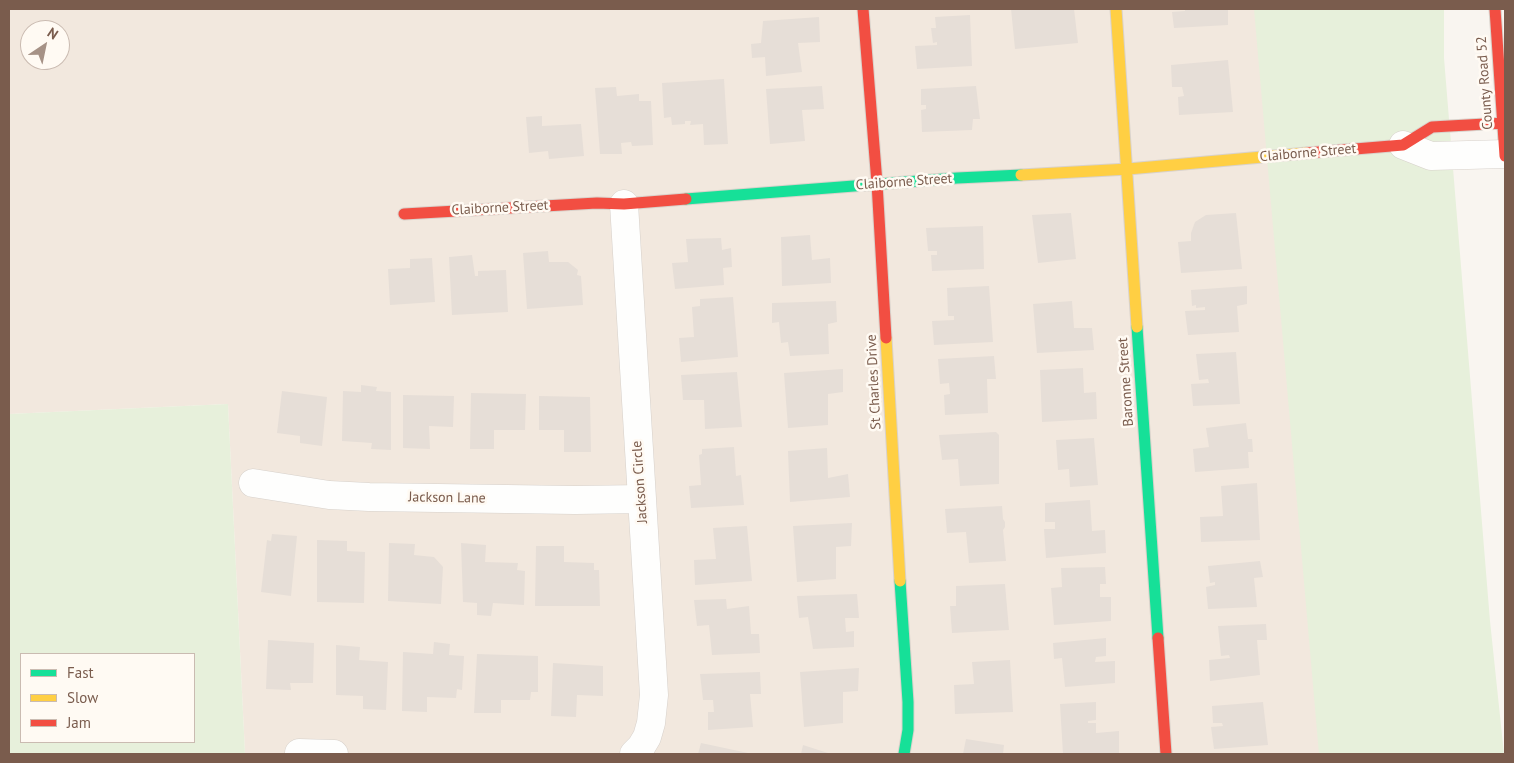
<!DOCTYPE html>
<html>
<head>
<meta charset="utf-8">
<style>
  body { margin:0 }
  #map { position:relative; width:1514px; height:763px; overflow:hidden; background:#f9f5f0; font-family:"PT Sans",sans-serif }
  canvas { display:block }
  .frame { position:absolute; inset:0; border:10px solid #7a5c4d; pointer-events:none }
  .legend { position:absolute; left:20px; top:653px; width:175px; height:90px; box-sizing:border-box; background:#fffaf3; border:1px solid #cabbb1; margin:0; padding:6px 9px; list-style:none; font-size:15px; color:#7a5c4d }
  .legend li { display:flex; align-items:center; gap:10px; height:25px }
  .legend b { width:25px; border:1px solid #cabbb1 }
  .north { position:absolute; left:20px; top:20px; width:50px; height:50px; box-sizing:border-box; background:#fffaf3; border:1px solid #cabbb1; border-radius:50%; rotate:34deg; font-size:14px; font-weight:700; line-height:20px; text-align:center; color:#7a5c4d }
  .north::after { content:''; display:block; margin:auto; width:18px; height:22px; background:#a69286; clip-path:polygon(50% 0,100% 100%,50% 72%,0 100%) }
</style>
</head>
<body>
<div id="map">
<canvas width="1514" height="763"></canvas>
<div class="frame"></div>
<ul class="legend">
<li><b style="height:6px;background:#16e098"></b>Fast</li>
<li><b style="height:6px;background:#ffcf43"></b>Slow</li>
<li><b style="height:6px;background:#f24e42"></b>Jam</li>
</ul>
<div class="north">N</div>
</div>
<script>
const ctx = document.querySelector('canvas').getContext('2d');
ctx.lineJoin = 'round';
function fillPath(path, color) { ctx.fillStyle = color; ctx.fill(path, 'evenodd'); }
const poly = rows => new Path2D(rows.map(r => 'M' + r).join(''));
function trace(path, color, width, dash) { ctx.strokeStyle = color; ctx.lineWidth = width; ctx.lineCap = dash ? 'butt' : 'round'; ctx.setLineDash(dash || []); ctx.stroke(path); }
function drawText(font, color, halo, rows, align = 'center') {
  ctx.font = font + ' "PT Sans",sans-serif'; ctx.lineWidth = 5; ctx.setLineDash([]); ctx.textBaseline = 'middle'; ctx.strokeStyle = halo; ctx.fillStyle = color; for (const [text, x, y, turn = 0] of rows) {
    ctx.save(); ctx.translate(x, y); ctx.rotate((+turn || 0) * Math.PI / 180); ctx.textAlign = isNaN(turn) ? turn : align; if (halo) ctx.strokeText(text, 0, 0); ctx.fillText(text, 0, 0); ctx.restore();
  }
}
fillPath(poly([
  [9,9,1257,9,1320,754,245,754,228,404,9,414],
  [30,30,60,30,60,60,30,60]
]), '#f2e8de');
fillPath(poly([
  [1254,9,1444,9,1444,58,1490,621,1504,754,1319,754],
  [228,404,245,754,9,754,9,414],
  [21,654,194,654,194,742,21,742]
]), '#e7f0db');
fillPath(poly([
  [1011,9,1074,9,1078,43,1015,49],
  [1185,9,1228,9,1228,25,1174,28,1172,12,1185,11],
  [970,15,972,66,917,69,915,46,937,45,937,42,933,43,931,28,936,28,935,17],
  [819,17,820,42,798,43,802,72,766,76,765,57,752,58,751,44,761,43,763,21],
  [1228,60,1233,112,1179,115,1178,97,1184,96,1182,87,1172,87,1171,65],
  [724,79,728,144,704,145,703,124,690,125,691,121,685,121,685,124,672,125,671,117,664,118,662,83],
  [822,86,824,109,802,110,805,141,770,144,766,89],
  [976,86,980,119,973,119,972,130,922,132,921,110,926,109,926,105,921,105,921,89],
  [616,87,617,96,639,94,639,101,651,101,653,145,632,146,631,142,621,143,622,154,600,154,595,88],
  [542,116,542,126,581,124,584,156,549,159,548,151,529,153,526,117],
  [1071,213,1076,259,1038,263,1032,215],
  [1236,213,1242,269,1181,273,1178,242,1191,241,1191,233,1195,222,1206,215],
  [983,226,984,269,932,271,931,255,937,255,937,251,928,251,926,228],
  [810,235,812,260,830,258,831,283,782,286,781,237],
  [721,238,722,250,731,248,732,267,723,268,724,285,675,289,672,263,688,262,686,239],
  [548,251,549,262,568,262,578,270,577,275,581,276,583,305,527,309,523,253],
  [472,255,475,276,478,276,478,271,506,270,508,312,452,315,449,257],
  [432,258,435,302,390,305,388,269,410,268,410,259],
  [989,286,993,342,934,345,932,321,954,320,954,316,948,316,947,288],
  [1247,286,1247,304,1237,306,1239,332,1188,335,1185,311,1205,310,1205,307,1196,308,1196,305,1192,306,1191,290],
  [733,297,738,357,681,362,679,338,694,337,692,307,700,306,700,299],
  [836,301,837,322,828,324,829,354,790,356,788,342,781,343,779,322,772,323,772,303],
  [1072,301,1074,328,1092,328,1094,350,1037,353,1033,304],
  [1236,352,1240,404,1193,406,1191,384,1209,383,1208,379,1199,380,1196,354],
  [994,356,996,379,987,379,988,413,945,415,944,395,950,394,949,383,940,384,938,359],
  [1083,368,1084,393,1096,392,1097,419,1042,422,1040,370],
  [843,369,843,392,828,394,828,425,788,428,784,373],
  [737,372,742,427,705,429,704,400,683,400,681,375],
  [361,385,377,387,376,391,391,392,391,450,371,449,372,443,342,441,343,391,361,392],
  [282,391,327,397,322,446,300,443,300,436,277,433],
  [471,393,526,394,525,430,494,430,494,449,470,449],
  [403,395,454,396,453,427,429,426,430,449,403,448],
  [539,396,590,397,591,452,564,452,564,430,539,430],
  [1246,423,1248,439,1252,439,1253,452,1248,452,1249,468,1195,472,1193,449,1209,447,1206,428],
  [996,432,999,435,999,484,960,486,958,459,942,460,939,435],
  [1094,438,1098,485,1070,487,1069,469,1058,470,1056,440],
  [734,447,736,476,741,475,744,505,691,508,689,486,701,485,699,455,702,454,702,449],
  [827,448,828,478,848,474,850,497,790,502,788,451],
  [1257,483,1260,540,1201,542,1200,517,1223,516,1221,486],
  [1090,500,1092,531,1105,530,1106,553,1046,558,1044,529,1055,529,1055,522,1045,522,1045,503],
  [1002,506,1003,519,1005,522,1005,527,1003,530,1006,561,969,563,966,532,947,533,945,509],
  [852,523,851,546,836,547,836,579,797,582,793,526],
  [747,526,752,581,695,585,694,560,716,559,713,528],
  [272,534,297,536,291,596,261,592,267,540,271,541],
  [317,540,347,541,347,551,365,552,364,603,317,602],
  [389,543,415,544,414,555,434,557,443,567,441,604,388,601],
  [461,543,486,545,485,562,518,563,517,570,525,571,524,605,493,603,491,616,477,615,477,603,463,602],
  [536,546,564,546,564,562,594,563,594,570,599,570,600,606,535,606],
  [1260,561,1263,577,1254,578,1257,607,1208,609,1206,587,1215,585,1215,582,1210,583,1208,566],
  [1105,567,1106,584,1100,584,1100,597,1111,597,1111,621,1054,625,1051,588,1062,587,1061,568],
  [1005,584,1009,630,952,633,950,606,956,606,956,586],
  [857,594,859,618,845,618,846,632,854,631,854,647,813,649,808,617,799,618,797,596],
  [726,599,727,609,749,606,751,634,759,634,760,653,712,655,709,625,697,626,694,600],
  [1266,624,1267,640,1257,640,1260,675,1210,681,1209,660,1230,658,1229,655,1221,656,1218,626],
  [1106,638,1106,656,1096,657,1095,662,1115,661,1115,683,1065,687,1062,658,1054,659,1053,643],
  [268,640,314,643,313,683,290,683,291,690,266,689],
  [434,642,450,644,449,655,464,656,462,690,457,689,456,698,427,697,427,712,402,711,403,652,433,654],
  [336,645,360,647,359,660,388,662,386,710,363,709,363,696,336,695],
  [477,654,538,656,538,692,531,692,530,700,501,700,501,713,474,713],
  [1010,660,1013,712,955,714,954,685,974,684,972,662],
  [553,663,603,666,603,696,577,695,576,717,551,716],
  [859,668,858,691,843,692,843,723,804,727,800,672],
  [760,672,761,694,750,694,753,727,708,730,708,712,714,712,713,700,703,700,700,674],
  [1096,702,1096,720,1088,721,1088,723,1096,723,1096,733,1119,731,1119,754,1063,754,1060,704],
  [1263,702,1268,745,1214,749,1211,727,1223,726,1222,723,1213,723,1212,706],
  [966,739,1004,745,1003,754,963,754],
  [701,743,748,753,747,754,698,754],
  [803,745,831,754,801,754]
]), '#e6ded7');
const street = poly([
  [1403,145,1431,156,1505,154],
  [624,204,654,695,651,723,647,737,641,747,634,754],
  [253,483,329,495,369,497,575,500,642,499],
  [299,753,334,754]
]);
const fast = poly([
  [686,199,957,178,1021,175],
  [1137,327,1158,638],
  [900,581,908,702,908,730,904,754]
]);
const slow = poly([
  [1116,9,1137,327],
  [1021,175,1128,169,1307,153],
  [886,338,900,581]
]);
const jam = poly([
  [863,9,877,183,886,338],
  [1495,9,1505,156],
  [1307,153,1403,145,1432,127,1503,123],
  [404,214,597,203,624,204,686,199],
  [1158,638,1166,754]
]);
trace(street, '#d7d1cb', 29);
trace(fast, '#d9d2cb', 13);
trace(slow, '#d9d2cb', 13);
trace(jam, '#d9d2cb', 13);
trace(street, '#fefefd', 28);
trace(fast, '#16e098', 11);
trace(slow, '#ffcf43', 11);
trace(jam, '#f24e42', 11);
drawText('14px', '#7a5c4d', '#fffaf3', [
  ["County Road 52",1485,83,-94],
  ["Claiborne Street",1308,153,-5],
  ["Claiborne Street",904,182,-4],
  ["Claiborne Street",500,208,-3],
  ["St Charles Drive",874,382,-93],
  ["Baronne Street",1126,382,-94],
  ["Jackson Circle",640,482,-94],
  ["Jackson Lane",447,498,1]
]);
</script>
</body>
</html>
